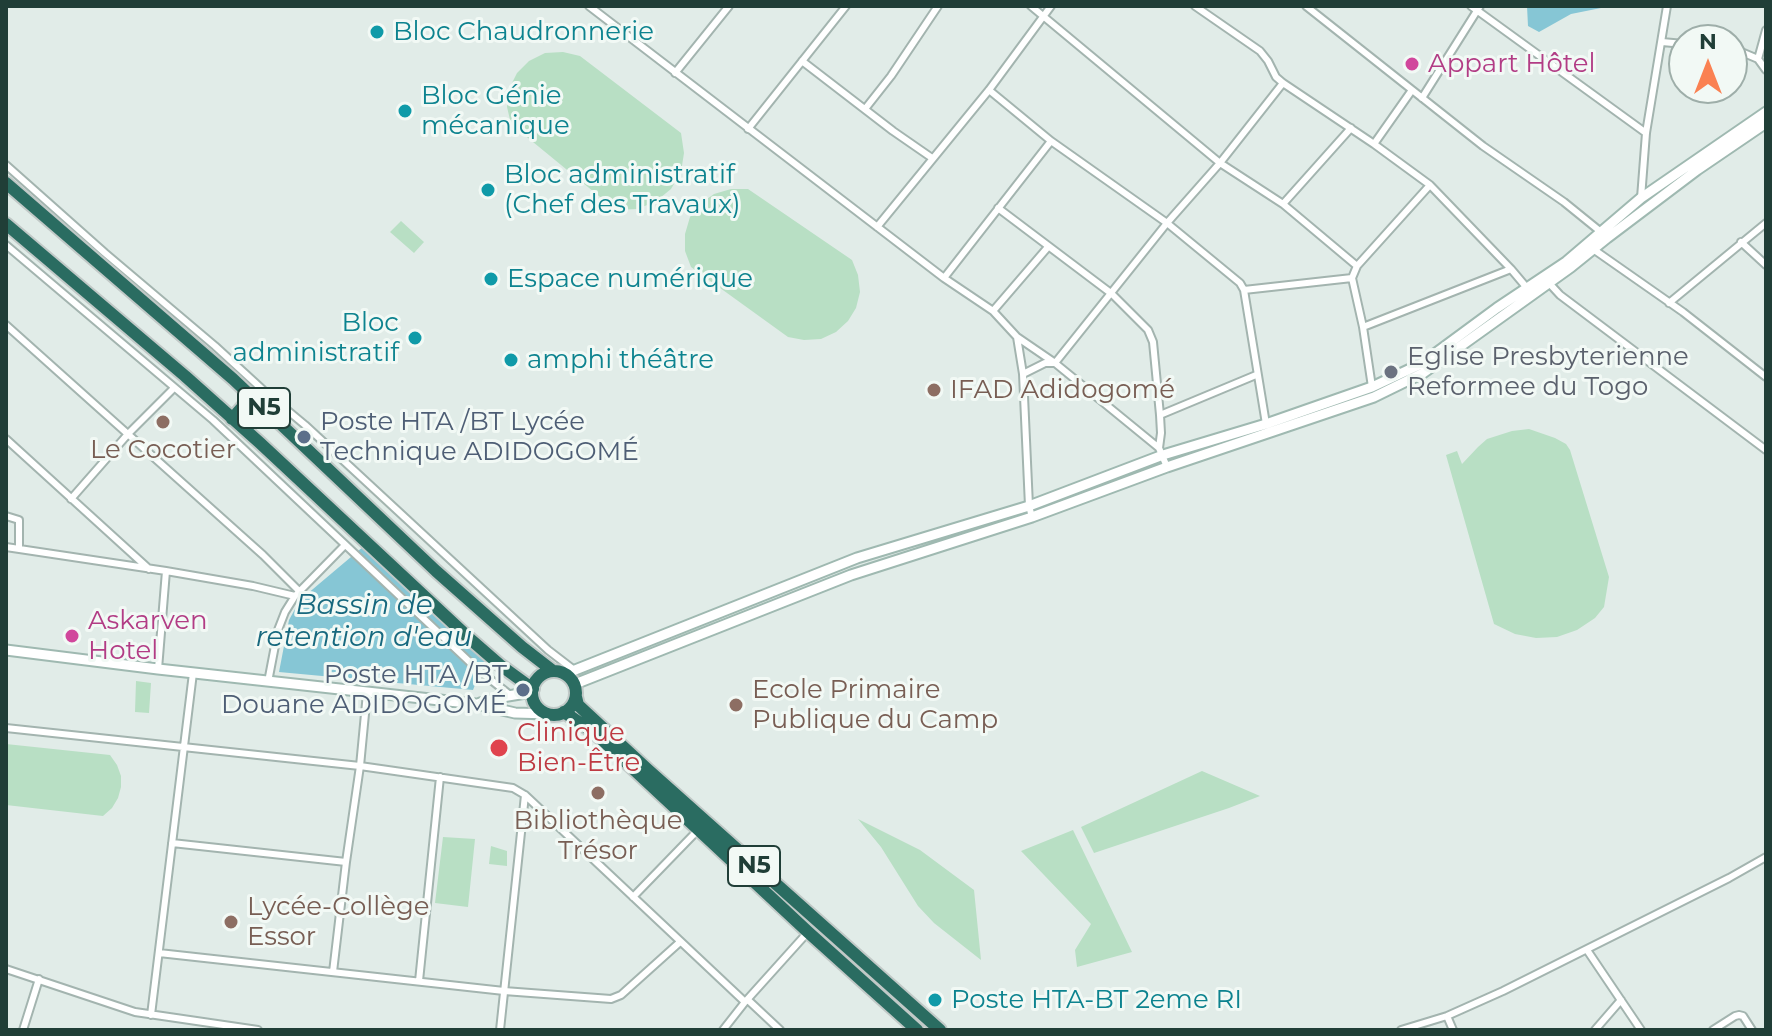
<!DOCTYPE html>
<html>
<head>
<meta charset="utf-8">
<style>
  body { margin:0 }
  #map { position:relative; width:1772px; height:1036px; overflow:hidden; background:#e1ece8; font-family:Montserrat,sans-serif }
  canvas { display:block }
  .frame { position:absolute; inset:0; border:8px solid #203e37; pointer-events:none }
  .north { position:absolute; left:1668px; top:24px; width:80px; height:80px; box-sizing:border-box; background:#f2f9f5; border:2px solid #9eaea9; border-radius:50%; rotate:0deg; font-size:22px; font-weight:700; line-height:32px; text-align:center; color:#203e37 }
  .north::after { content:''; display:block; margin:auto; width:28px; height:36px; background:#fa8152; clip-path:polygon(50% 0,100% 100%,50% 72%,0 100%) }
</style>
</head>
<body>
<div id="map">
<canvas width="1772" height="1036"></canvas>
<div class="frame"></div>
<div class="north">N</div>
</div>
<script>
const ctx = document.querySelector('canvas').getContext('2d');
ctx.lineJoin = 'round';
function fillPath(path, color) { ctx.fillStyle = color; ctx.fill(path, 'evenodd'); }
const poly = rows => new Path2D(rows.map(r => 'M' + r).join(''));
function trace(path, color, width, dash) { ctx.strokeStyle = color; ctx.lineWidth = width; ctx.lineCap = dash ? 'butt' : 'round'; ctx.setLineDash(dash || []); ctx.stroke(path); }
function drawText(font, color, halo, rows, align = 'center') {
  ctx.font = font + ' Montserrat,sans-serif'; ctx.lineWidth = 6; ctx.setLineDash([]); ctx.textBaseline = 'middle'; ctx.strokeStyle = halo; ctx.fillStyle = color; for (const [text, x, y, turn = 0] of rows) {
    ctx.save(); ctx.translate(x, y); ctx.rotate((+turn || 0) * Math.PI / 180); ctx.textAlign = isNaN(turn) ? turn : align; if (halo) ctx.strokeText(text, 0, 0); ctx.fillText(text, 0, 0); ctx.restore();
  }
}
fillPath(poly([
  [563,52,580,56,681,133,684,153,681,172,671,189,655,202,637,209,616,210,511,124,507,107,509,89,517,73,529,61,545,53],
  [731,189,748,189,852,260,858,275,860,292,856,308,848,321,836,332,821,339,804,340,788,337,691,267,685,251,685,234,690,217,700,204,714,194],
  [401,221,424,242,414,253,390,232],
  [1529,429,1555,438,1566,444,1570,450,1609,577,1604,607,1595,618,1577,630,1557,637,1536,638,1515,634,1494,624,1446,455,1457,451,1462,464,1478,447,1487,439,1512,431],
  [136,681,151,683,149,713,135,712],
  [6,744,110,755,117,765,121,776,121,787,118,798,112,808,103,816,6,805],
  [1202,771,1260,796,1229,808,1094,853,1081,827],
  [858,819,920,850,974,890,981,960,934,923,918,906,881,847],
  [1073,830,1132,952,1077,967,1075,950,1091,924,1021,851],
  [443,837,475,839,468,907,435,903],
  [491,846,507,851,507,866,489,864]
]), '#b8dfc4');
fillPath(poly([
  [1527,6,1611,6,1571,14,1539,32,1528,26],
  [364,546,487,654,473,690,279,672,289,620,300,600]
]), '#86c6d5');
const street = poly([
  [589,6,944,278,993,311,1017,337,1055,363,1159,448,1167,467],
  [1031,6,1220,163,1283,204,1357,266,1352,278,1363,327,1372,387],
  [1195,6,1260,51,1268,61,1276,77,1283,83,1374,144,1430,185,1511,269,1527,288],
  [1306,6,1483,146,1564,202,1601,232],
  [1471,6,1646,133],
  [1662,42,1684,44],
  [1732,48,1758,59,1766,70],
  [1758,59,1766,30],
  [802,61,893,131,932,158],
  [675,73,729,6],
  [989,90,1051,141,1167,223,1240,283,1244,290,1266,424],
  [1422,98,1480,6],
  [865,109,891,76,938,6],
  [748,129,846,6],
  [1374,144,1412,90],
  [6,165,105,253,215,346,263,390,305,425,548,650,574,670],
  [1641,198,1646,133,1667,6],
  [1283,204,1351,128],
  [998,208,1112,294,1148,330,1153,342,1160,415,1161,433,1159,448],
  [877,227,989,90,1051,6],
  [1741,242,1766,265],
  [6,245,213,420,476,668,510,695],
  [1593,249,1683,312,1766,377],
  [1357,266,1430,185],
  [944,278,1051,141],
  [1549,283,1560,295,1766,450],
  [1244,290,1352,278],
  [1669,303,1766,223],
  [993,311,1048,247],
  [6,325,263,555,300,592],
  [1363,327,1511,269],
  [1017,337,1023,374,1029,506,1032,517],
  [1023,374,1045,363,1055,363,1167,223,1220,163,1283,83],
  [1160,415,1256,375],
  [6,439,149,569],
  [71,499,128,434,174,388],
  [6,516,19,520,19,549],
  [6,547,166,571,253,586,295,596],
  [158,669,166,571],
  [268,682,278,630,285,612,295,596,345,545],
  [6,728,360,766,513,788,525,795,745,1002],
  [172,843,346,862],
  [633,897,698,830],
  [1587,950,1641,1030],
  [159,953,504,991,611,999,621,995,680,942],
  [6,969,135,1012,258,1030],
  [333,972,346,862,360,766,367,693],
  [419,981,440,777],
  [748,1000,780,1030],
  [151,1015,193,673],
  [1447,1016,1453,1030],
  [23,1030,39,979],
  [500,1030,525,795],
  [723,1030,745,1002,808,932],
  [1401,1030,1447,1016,1503,991,1729,878,1766,857],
  [1595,1030,1621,1000],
  [1713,1030,1735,1016,1739,1015,1743,1016,1752,1030]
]);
const secondary = poly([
  [6,650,158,669,476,704,515,713,550,714],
  [565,674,857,558,1029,506,1163,455,1266,424,1372,387,1421,364,1497,308,1566,262,1641,198,1766,112],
  [575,684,851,575,1032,517,1167,467,1374,397,1423,373,1571,267,1607,238,1697,170,1766,123],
  [480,703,502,697,532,692]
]);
const highway = poly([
  [6,183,233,379,436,571,522,647,553,671],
  [6,224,185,376,260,443,469,638,500,665,533,689],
  [232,419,252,396],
  '532 693a22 22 0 1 1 44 0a22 22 0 1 1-44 0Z',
  [576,697,578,705,647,769,940,1030],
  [564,712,596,734,808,932,917,1030]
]);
trace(street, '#a3b4af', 10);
trace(secondary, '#9fb9b1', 13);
trace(highway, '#c1c9c7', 16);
trace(street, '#fff', 6);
trace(secondary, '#fff', 9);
trace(highway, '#2a6c61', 12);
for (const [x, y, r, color] of [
  [377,32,8,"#0f9aa8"],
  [1412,64,8,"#d1479c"],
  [405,111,8,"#0f9aa8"],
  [488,190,8,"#0f9aa8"],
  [491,279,8,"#0f9aa8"],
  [415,338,8,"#0f9aa8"],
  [511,360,8,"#0f9aa8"],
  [1391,372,8,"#6b7280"],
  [934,390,8,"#8d6e63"],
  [163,422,8,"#8d6e63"],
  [304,437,8,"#5c6f8a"],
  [72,636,8,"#d1479c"],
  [523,690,8,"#5c6f8a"],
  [736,705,8,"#8d6e63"],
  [499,748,10,"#e0444e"],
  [598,793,8,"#8d6e63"],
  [231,922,8,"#8d6e63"],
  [935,1000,8,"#0f9aa8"]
]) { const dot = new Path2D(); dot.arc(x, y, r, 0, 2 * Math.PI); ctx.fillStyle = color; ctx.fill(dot); trace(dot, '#f2f9f5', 3); }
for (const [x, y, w] of [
  [264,408,52],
  [754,866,52]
]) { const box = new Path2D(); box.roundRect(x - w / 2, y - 20, w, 40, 6); ctx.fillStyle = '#f2f9f5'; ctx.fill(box); trace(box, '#203e37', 2); }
drawText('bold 24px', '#203e37', null, [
  ["N5",264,408],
  ["N5",754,866]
]);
drawText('26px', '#0d838f', '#f2f9f5', [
  ["Bloc Chaudronnerie",393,32],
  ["Bloc Génie",421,96],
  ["mécanique",421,126],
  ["Bloc administratif",504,175],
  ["(Chef des Travaux)",504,205],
  ["Espace numérique",507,279],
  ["Bloc",399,323,"right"],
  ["administratif",399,353,"right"],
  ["amphi théâtre",527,360],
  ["Poste HTA-BT 2eme RI",951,1000]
], 'left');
drawText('26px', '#b23c85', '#f2f9f5', [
  ["Appart Hôtel",1428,64],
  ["Askarven",88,621],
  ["Hotel",88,651]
], 'left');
drawText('26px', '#5b616d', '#f2f9f5', [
  ["Eglise Presbyterienne",1407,357],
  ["Reformee du Togo",1407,387]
], 'left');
drawText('26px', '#785e54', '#f2f9f5', [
  ["IFAD Adidogomé",950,390],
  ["Le Cocotier",163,450,"center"],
  ["Ecole Primaire",752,690],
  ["Publique du Camp",752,720],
  ["Bibliothèque",598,821,"center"],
  ["Trésor",598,851,"center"],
  ["Lycée-Collège",247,907],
  ["Essor",247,937]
], 'left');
drawText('26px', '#4e5e75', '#f2f9f5', [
  ["Poste HTA /BT Lycée",320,422],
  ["Technique ADIDOGOMÉ",320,452],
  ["Poste HTA /BT",507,675,"right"],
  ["Douane ADIDOGOMÉ",507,705,"right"]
], 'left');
drawText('26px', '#be3a42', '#f2f9f5', [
  ["Clinique",517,733],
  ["Bien-Être",517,763]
], 'left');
drawText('italic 28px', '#17687e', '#f2f9f5', [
  ["Bassin de",364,606],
  ["retention d'eau",364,638]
]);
</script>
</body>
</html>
